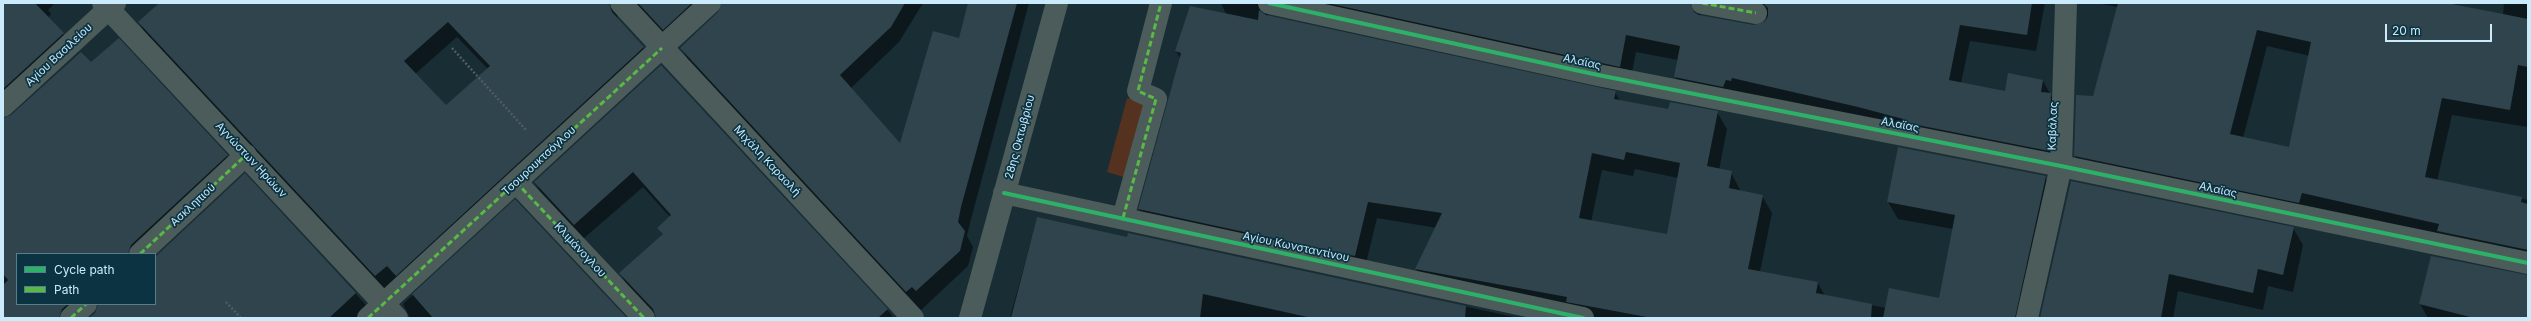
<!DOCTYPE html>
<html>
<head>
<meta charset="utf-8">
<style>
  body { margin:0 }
  #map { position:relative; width:2531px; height:321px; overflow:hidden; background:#192d35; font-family:Inter,sans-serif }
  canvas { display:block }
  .frame { position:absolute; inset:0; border:4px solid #c9ebfb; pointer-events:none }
  .legend { position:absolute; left:16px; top:253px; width:140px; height:52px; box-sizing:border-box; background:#0c3342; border:1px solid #587d8c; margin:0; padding:5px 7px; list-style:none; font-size:12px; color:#c9ebfb }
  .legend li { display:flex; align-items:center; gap:8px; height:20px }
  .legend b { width:20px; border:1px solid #587d8c }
  .scale { position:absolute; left:2385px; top:24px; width:107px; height:18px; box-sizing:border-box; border:2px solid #c9ebfb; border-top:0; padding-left:5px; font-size:12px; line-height:14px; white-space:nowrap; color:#c9ebfb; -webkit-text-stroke:3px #0c3342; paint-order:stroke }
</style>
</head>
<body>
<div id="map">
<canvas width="2531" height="321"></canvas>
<div class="frame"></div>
<ul class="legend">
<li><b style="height:5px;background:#2db169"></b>Cycle path</li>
<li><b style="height:5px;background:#58b947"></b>Path</li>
</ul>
<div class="scale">20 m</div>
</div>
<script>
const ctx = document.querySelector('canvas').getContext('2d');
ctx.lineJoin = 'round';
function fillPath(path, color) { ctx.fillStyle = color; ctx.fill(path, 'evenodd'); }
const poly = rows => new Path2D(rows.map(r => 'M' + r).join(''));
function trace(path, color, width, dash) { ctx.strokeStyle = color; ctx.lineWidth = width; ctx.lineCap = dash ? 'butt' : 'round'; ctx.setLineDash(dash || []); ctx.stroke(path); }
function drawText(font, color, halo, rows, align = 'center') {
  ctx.font = font + ' Inter,sans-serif'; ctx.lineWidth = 3.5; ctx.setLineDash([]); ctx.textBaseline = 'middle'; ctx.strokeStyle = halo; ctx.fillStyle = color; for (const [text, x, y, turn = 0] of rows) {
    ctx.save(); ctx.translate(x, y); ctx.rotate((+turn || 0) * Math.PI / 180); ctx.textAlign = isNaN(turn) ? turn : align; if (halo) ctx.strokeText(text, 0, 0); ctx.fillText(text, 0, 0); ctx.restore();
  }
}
fillPath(poly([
  [1127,98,1151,105,1130,179,1107,172]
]), '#55321f');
fillPath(poly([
  [3,3,55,3,48,10,51,14,48,18,63,34,71,49,3,112],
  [159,3,715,3,672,44,621,8,617,15,618,20,643,47,652,62,393,300,147,37,139,22],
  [457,37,488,69,446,107,415,74],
  [735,3,923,3,899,42,850,89,901,145,960,40,969,3,1029,3,970,223,967,236,973,247,968,266,920,311,690,63,681,48],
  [1221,3,2045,3,2036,51,1970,41,1961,83,2006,92,2043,81,2060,111,2058,167,1685,94,1675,77,1678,60,1636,52,1630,83,1269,12,1267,16,1615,92,1620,101,1669,111,1717,112,1727,129,1719,170,1731,172,1741,192,1762,196,1772,213,1760,272,1818,283,1825,296,1886,308,1939,299,1953,229,1898,219,1888,202,2045,177,2055,194,2027,318,1575,318,1426,286,1416,269,1437,228,1377,218,1364,272,1149,226,1139,209,1180,58,1176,51,1226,14],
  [1714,7,1768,19,1754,26,1700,16,1702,11],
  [1635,169,1678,178,1668,235,1591,222,1602,170,1633,176],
  [2096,3,2451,3,2503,15,2504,3,2528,3,2528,127,2452,115,2437,181,2528,200,2528,265,2085,173,2075,156,2094,98,2118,7],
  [2267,46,2310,56,2290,148,2243,138],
  [90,64,227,156,236,171,147,254,17,254,17,304,155,304,155,258,245,175,365,304,373,318,90,318,99,309,93,307,78,318,3,318,3,118,12,116],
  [661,66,891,314,893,318,655,318,629,289,621,274,663,235,659,228,670,217,643,187,583,239,544,198,535,183],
  [515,201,625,318,410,318,403,304],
  [1037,218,1128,238,1129,234,1519,318,1010,318],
  [2293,228,2303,245,2293,292,2268,286,2263,310,2178,291,2173,318,2041,318],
  [2528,276,2528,318,2428,318,2420,304]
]), '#0007');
fillPath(poly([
  [3,3,35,3,64,33,3,89],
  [159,3,609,3,612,12,644,47,396,276,387,266,375,276,138,22],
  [448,22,490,66,446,105,404,61],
  [638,3,692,3,663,30],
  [722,3,905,3,891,27,840,75,900,143,933,31,959,38,968,3,1017,3,961,207,958,222,965,231,960,251,916,291,912,287,906,292,680,48,718,12],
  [1327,3,1690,3,1694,12,1699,15,1754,25,1765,21,1768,16,1768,8,1763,3,2032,3,2027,35,1960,25,1949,80,2005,91,2008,73,2043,80,2041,92,2051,93,2049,151,1902,122,1903,119,1858,107,1732,78,1731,81,1726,80,1723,87,1674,77,1680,46,1626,35,1620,67],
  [2118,3,2448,3,2528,19,2528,67,2518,65,2510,110,2442,98,2425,177,2522,197,2521,202,2528,204,2528,250,2437,231,2439,224,2302,193,2299,203,2074,156,2076,95,2093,96],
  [2257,30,2311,42,2289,147,2230,134],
  [1190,6,1258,20,1259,10,1266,15,1616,91,1614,99,1668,109,1670,102,1718,111,1707,166,1732,171,1729,188,1763,195,1748,269,1818,282,1816,293,1872,304,1871,318,1652,318,1566,302,1567,297,1415,269,1442,213,1368,202,1355,256,1138,209,1181,53,1175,51],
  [1626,152,1680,163,1667,234,1579,218,1592,153,1624,160],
  [119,38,228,155,131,245,128,254,17,254,17,304,68,304,62,309,59,318,3,318,3,285,8,280,3,274,3,118,11,115,81,52,91,62],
  [661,65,888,309,878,318,656,318,653,309,619,273,663,234,657,228,671,215,633,172,574,225,534,182],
  [1898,147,2046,176,2015,318,1883,318,1889,288,1939,298,1955,215,1887,202],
  [245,173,356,293,329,318,89,318,95,313,98,304,155,304,155,257],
  [2071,181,2294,227,2283,275,2258,269,2253,293,2169,274,2161,318,2040,318],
  [515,199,627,318,433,318,412,294],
  [1037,217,1127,237,1128,233,1466,306,1465,318,1312,318,1203,294,1200,318,1011,318],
  [2431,256,2528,275,2528,318,2474,318,2419,304]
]), '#2f444c');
trace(poly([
  [452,48,526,130],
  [226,302,241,318]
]), '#4e5e5f', 2.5, [2, 2]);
trace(poly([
  [103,3,397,318],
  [621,3,913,318],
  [1269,3,1598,75,2061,166,2528,263],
  [1702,3,1756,13],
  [3,106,115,3],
  [516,182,644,318],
  [1004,193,1583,318],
  [1123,218,1156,99,1138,91,1161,3],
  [140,254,246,155],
  [71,318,86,304],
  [368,318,710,3],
  [970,318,1057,3],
  [2027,318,2061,166,2066,3]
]), '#4b5c5a', 22);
trace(poly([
  [1702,3,1756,13],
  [516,182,644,318],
  [1123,218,1156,99,1138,91,1161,3],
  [140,254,246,155],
  [71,318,86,304],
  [368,318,662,48]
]), '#58b947', 3, [6, 3]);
trace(poly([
  [1269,3,1598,75,2061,166,2528,263],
  [1004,193,1583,318]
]), '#2db169', 4);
drawText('11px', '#c9ebfb', '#0c3342', [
  ["Αγίου Βασιλείου",59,55,-43],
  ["Αλαϊας",1582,62,12],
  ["Αλαϊας",1900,125,11],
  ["Καβάλας",2053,126,-88],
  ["28ης Οκτωβρίου",1020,137,-75],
  ["Αγνώστων Ηρώων",251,160,47],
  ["Τσουρουκτσόγλου",539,161,-43],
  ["Μιχάλη Καραολή",767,161,47],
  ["Αλαϊας",2218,190,12],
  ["Ασκληπιού",193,205,-43],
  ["Αγίου Κωνσταντίνου",1296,247,12],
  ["Κλιμάνογλου",580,250,47]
]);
</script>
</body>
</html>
